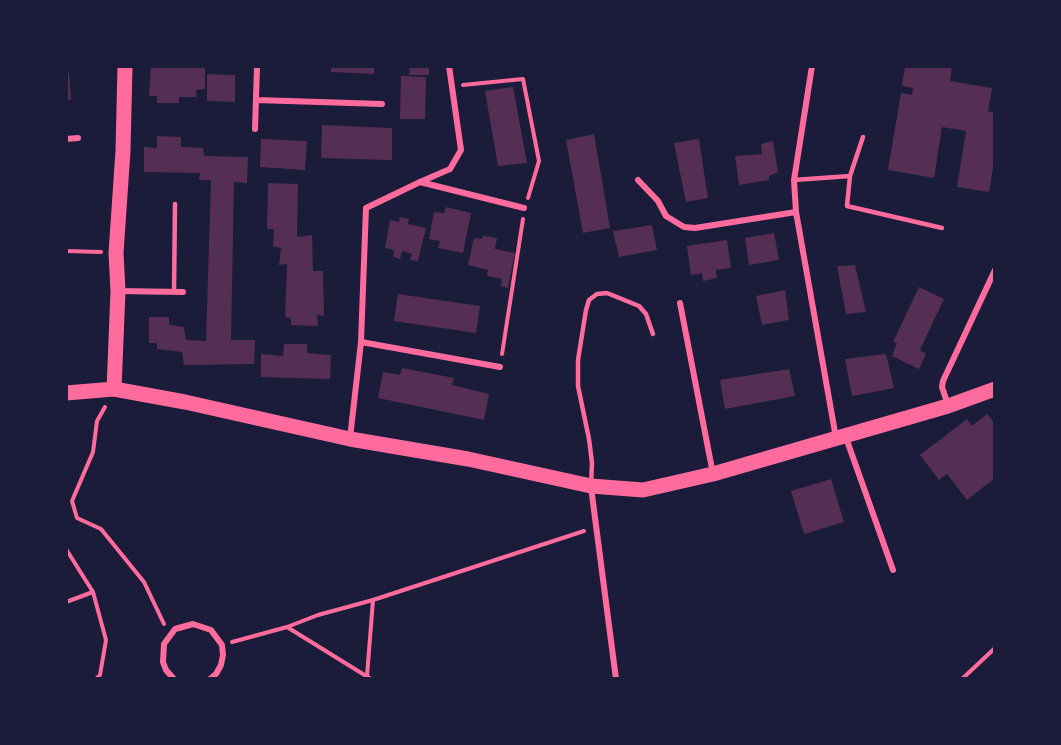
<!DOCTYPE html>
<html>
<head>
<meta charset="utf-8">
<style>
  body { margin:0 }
  #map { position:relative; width:1061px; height:745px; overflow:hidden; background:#1b1b3a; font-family:"IBM Plex Sans",sans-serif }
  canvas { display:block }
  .frame { position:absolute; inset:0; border:68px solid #1b1b3a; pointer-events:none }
</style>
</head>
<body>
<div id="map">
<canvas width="1061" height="745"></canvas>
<div class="frame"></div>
</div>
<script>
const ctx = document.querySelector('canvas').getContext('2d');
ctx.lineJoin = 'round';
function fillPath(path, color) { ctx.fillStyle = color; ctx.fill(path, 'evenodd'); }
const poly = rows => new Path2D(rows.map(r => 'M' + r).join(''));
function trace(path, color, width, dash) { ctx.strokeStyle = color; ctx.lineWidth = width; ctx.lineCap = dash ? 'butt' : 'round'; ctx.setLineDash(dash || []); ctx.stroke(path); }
fillPath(poly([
  [151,66,205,67,205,89,196,90,197,97,179,97,179,103,157,103,157,96,149,96],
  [331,66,374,66,374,74,331,72],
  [410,66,429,66,429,75,409,75],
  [905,66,952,66,950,81,992,88,988,111,995,113,995,155,989,192,957,187,966,131,942,127,934,178,888,170,901,93,912,95,913,88,902,86],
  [66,73,69,73,71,100,66,100],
  [207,74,235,75,235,102,207,101],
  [401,76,426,77,425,119,400,119],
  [513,87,527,163,498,166,485,91],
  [322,125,392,128,392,160,321,158],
  [594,134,610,228,583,233,566,140],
  [157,136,181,137,181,147,203,148,204,156,248,157,247,183,234,182,231,340,255,340,254,364,184,365,182,352,157,349,157,343,149,343,149,317,169,317,169,325,184,327,186,340,206,341,211,180,199,180,200,173,144,172,144,147,157,148],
  [261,139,307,141,305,170,260,167],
  [699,139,708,198,686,202,674,143],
  [773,141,778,172,769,176,769,180,739,185,735,156,762,154,761,144],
  [268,183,298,184,297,237,312,235,313,271,323,271,324,316,317,315,318,326,291,325,291,318,285,317,287,264,279,265,281,248,273,246,274,229,267,229],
  [446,207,471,213,463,253,438,248,440,241,429,239,434,212,444,213],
  [400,217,409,219,408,224,426,228,418,261,410,260,412,254,402,251,400,259,393,257,394,250,385,248,390,220,399,222],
  [652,225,657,250,619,257,613,231],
  [774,233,779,260,749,265,745,238],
  [483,236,497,238,495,249,515,253,508,288,501,286,502,279,487,276,488,270,468,265,474,238,482,239],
  [727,240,731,268,716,270,717,278,703,281,702,273,691,275,687,246],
  [855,265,866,312,846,314,837,266],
  [919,287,944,299,920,350,926,354,919,369,892,356,897,343,893,342],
  [785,290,789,320,762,325,756,296],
  [398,294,480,306,476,333,394,321],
  [284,344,307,344,307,353,331,355,330,379,261,377,261,354,283,356],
  [886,354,894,388,852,396,845,359],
  [402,368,454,378,452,385,489,394,484,420,378,398,383,372,400,375],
  [789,369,795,396,725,409,720,380],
  [987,414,995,424,995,478,967,500,947,474,939,480,920,455,967,419,972,426],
  [831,479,844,522,804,534,791,491]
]), '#542f53');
trace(poly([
  [463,85,523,79,539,161,528,198],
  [66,251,101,252],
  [502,354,523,219],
  [105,407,97,421,93,452,72,501,77,518,101,529,144,582,164,624],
  [66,549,93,592,66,602],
  [93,592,106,640,100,675,96,679],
  [287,627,318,615,373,600,584,531],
  [232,642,287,627,371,679],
  [367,676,373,600],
  [962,679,995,648]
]), '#ff6b9d', 4);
trace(poly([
  [850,176,847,206,942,228],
  [794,180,850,176,863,137],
  [174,292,175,204],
  [591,484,592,463,589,439,578,386,578,360,586,310,589,300,597,294,607,293,639,306,646,314,653,334]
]), '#ff6b9d', 4.5);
trace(poly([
  [812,66,794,180,796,212,836,438],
  [256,100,382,104],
  [255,129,257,66],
  [66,139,78,138],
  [638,180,658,201,666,216,684,227,695,228,796,212],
  [420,182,450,169,461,150,449,66],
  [118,291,183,292],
  [680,303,713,474],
  [361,342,500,367],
  [948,405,942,387,943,381,995,270],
  [845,435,893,570],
  [350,438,361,342,366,208,420,182,524,208],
  [591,487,616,679],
  [174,679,166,670,163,662,164,644,175,629,193,624,211,630,222,645,223,655,221,665,216,674,210,679]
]), '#ff6b9d', 6);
trace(poly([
  [114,389,118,291,116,253,123,151,125,66],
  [66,393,114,389,185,402,350,439,468,459,591,486,643,490,713,474,948,406,995,389]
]), '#ff6b9d', 15);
</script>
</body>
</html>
